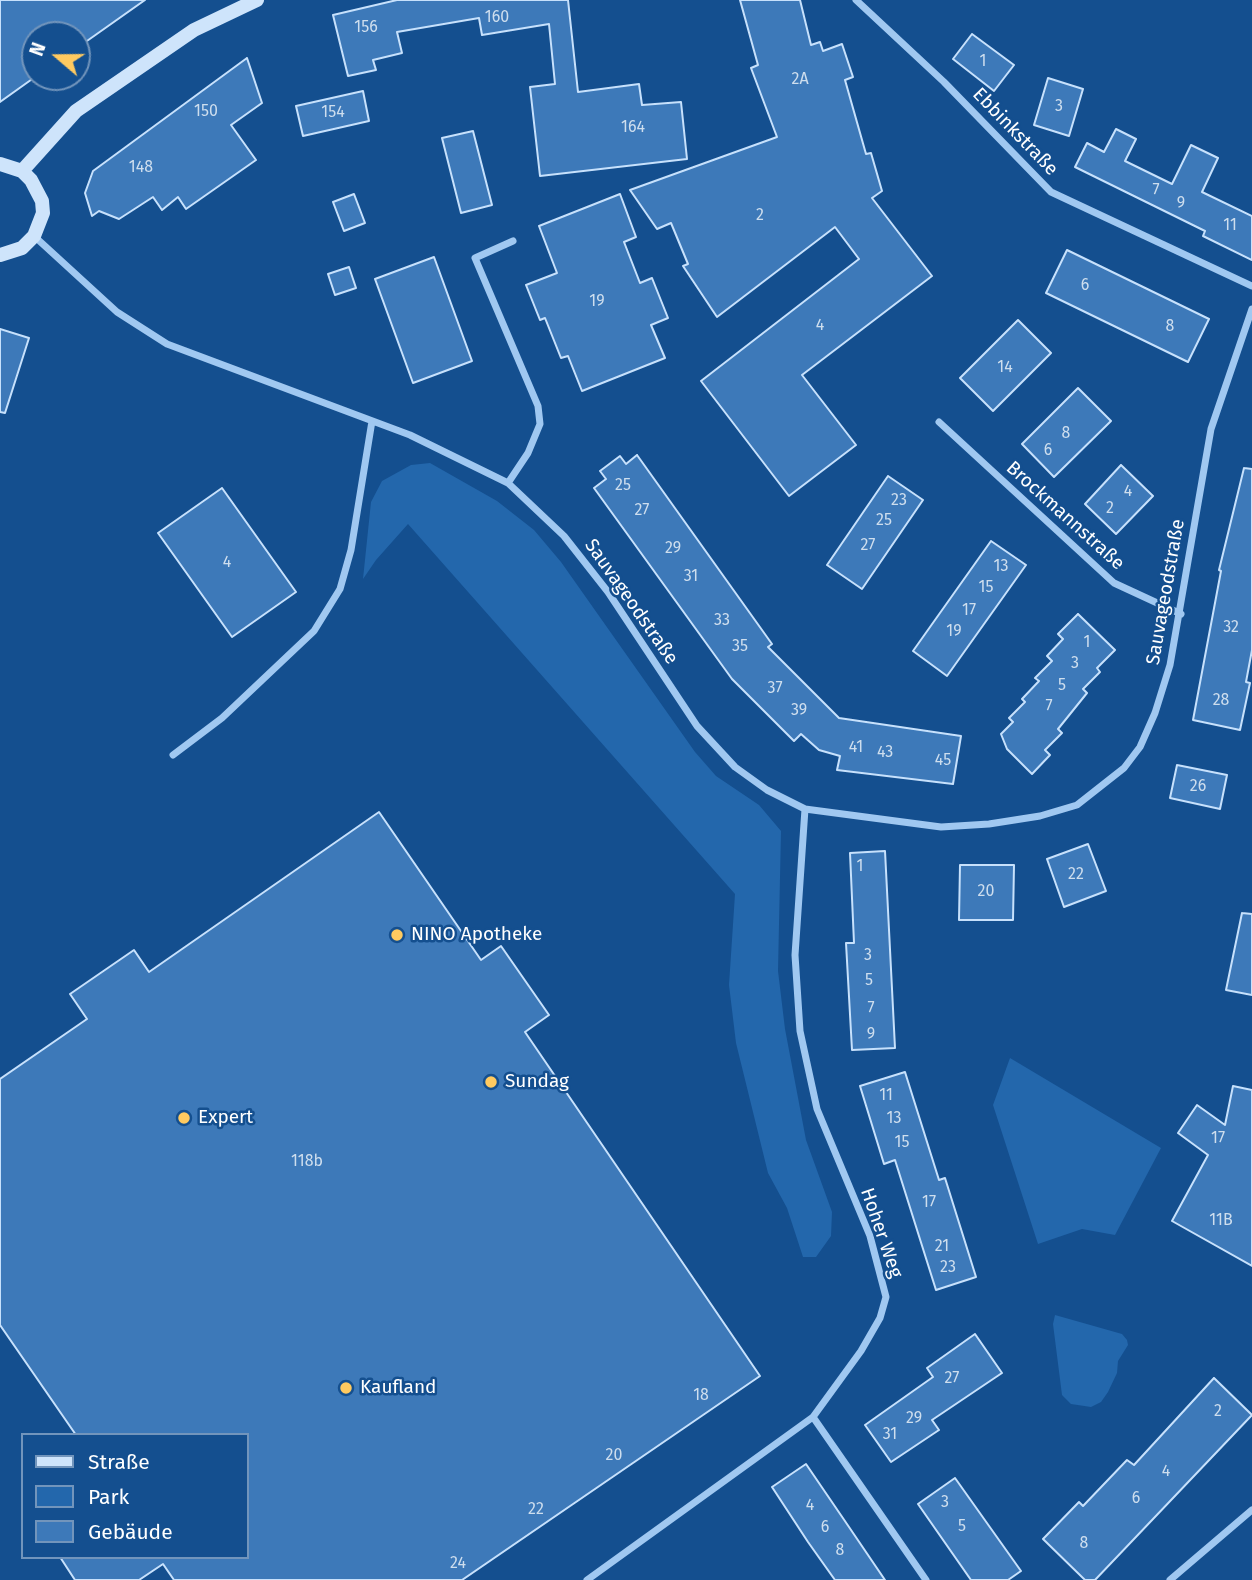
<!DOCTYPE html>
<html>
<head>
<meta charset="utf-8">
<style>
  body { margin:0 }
  #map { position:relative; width:1252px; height:1580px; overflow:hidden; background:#144f8f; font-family:"Fira Sans",sans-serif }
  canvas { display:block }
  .legend { position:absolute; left:21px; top:1433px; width:228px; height:126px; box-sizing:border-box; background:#144f8f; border:2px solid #7295bc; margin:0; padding:9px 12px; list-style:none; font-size:21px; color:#fff }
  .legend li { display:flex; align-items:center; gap:14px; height:35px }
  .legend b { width:35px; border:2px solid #7295bc }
  .north { position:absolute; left:21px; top:21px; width:70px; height:70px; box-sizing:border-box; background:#144f8f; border:2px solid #7295bc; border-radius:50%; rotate:290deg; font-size:19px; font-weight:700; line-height:28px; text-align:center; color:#fff }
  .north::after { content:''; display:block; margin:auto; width:24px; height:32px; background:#ffca60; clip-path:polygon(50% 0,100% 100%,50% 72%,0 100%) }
</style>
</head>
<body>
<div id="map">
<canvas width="1252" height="1580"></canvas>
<ul class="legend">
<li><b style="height:9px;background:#cee4fb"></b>Straße</li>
<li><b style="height:19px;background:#2367ac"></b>Park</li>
<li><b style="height:19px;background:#3d79b9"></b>Gebäude</li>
</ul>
<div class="north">N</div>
</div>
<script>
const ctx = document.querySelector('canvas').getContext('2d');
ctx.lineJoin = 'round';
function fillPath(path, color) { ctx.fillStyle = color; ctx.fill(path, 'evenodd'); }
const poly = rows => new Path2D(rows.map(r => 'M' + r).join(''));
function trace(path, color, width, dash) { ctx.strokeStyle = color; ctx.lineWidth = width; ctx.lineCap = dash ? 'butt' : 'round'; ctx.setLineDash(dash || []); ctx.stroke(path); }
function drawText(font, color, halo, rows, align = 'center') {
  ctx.font = font + ' "Fira Sans",sans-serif'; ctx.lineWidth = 5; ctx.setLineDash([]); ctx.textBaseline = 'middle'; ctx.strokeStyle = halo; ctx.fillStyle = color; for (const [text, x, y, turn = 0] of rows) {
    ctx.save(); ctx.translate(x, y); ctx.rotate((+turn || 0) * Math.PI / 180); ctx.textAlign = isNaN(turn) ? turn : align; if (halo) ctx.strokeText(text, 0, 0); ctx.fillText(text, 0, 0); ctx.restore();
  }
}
fillPath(poly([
  [430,463,497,501,534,530,561,562,695,752,716,776,759,805,781,831,778,971,785,1029,806,1140,832,1212,831,1236,816,1257,803,1257,787,1208,768,1173,736,1043,729,985,735,894,408,524,376,560,363,579,371,502,382,481,411,465],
  [1010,1058,1161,1148,1115,1235,1082,1229,1038,1244,993,1105],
  [1055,1315,1122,1334,1127,1340,1128,1345,1118,1361,1117,1373,1108,1392,1101,1402,1091,1407,1071,1404,1062,1395,1053,1324]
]), '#2367ac');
const building = poly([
  [0,0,145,0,77,48,77,35,35,35,35,77,0,102,0,0],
  [397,0,568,0,578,92,639,84,642,105,681,102,687,159,540,176,530,87,555,84,549,24,482,35,479,18,397,32,402,53,373,60,376,70,348,76,333,15,397,0],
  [740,0,800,0,811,45,820,42,823,51,842,44,853,77,845,80,866,154,871,153,882,191,872,198,932,276,802,375,856,445,789,496,701,381,859,259,835,227,717,317,683,266,688,264,671,223,657,229,630,190,777,137,751,68,758,65,740,0],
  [972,34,1014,65,994,91,953,59,972,34],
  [247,58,262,103,231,125,256,160,186,209,178,197,162,210,153,197,119,219,99,211,92,216,85,193,93,171,247,58],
  [1048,78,1083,89,1069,136,1034,125,1048,78],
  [363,91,369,121,303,136,296,106,363,91],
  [1116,129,1136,139,1125,161,1172,184,1191,145,1218,158,1202,192,1252,216,1252,260,1203,236,1205,231,1075,167,1087,143,1104,152,1116,129],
  [473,131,492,205,461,213,442,138,473,131],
  [354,194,365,223,344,231,333,202,354,194],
  [620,194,636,237,624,242,640,283,652,278,668,318,651,325,665,358,582,391,568,356,561,358,545,318,540,320,526,285,557,273,539,226,620,194],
  [1067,250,1209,319,1188,362,1046,293,1067,250],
  [434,257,472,361,413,383,375,279,434,257],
  [349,267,356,288,335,295,328,274,349,267],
  [1018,320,1051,353,993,411,960,378,1018,320],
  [0,329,29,338,5,413,0,412,0,329],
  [1078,388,1111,421,1054,477,1022,444,1078,388],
  [637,455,772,644,768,647,839,718,961,736,953,784,837,770,840,756,819,750,801,734,794,741,732,679,594,488,606,479,600,471,620,456,626,464,637,455],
  [1121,465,1153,496,1116,534,1085,504,1121,465],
  [1244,468,1252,469,1252,650,1246,682,1250,683,1240,730,1193,720,1221,571,1219,570,1244,468],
  [888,476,923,500,862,589,827,565,888,476],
  [222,488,296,592,232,637,158,533,222,488],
  [991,541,1026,565,947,676,913,651,991,541],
  [1078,614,1115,650,1097,668,1100,672,1083,689,1087,693,1058,729,1062,733,1045,750,1050,755,1032,774,1007,749,1001,734,1013,722,1009,718,1025,702,1022,699,1039,681,1035,678,1052,661,1047,656,1063,639,1058,634,1078,614],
  [1177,765,1227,775,1220,809,1170,798,1177,765],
  [379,812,481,960,501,946,549,1015,525,1032,760,1376,462,1580,174,1580,163,1564,139,1580,75,1580,60,1557,247,1557,247,1435,76,1435,0,1325,0,1079,87,1019,70,994,134,950,149,972,379,812],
  [1088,844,1106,891,1064,907,1047,859,1088,844],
  [885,851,895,1048,852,1050,846,943,854,943,850,853,885,851],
  [960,865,1014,865,1013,920,959,920,960,865],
  [1242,913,1252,914,1252,995,1226,990,1242,913],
  [905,1072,939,1180,945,1178,976,1277,936,1290,895,1160,884,1164,860,1086,905,1072],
  [1233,1086,1252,1090,1252,1266,1172,1221,1208,1155,1178,1133,1197,1105,1225,1125,1233,1086],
  [975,1334,1002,1373,932,1420,939,1430,891,1462,865,1425,933,1377,927,1368,975,1334],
  [1214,1378,1252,1415,1095,1580,1085,1580,1043,1539,1079,1502,1083,1506,1127,1460,1134,1465,1214,1378],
  [806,1464,849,1527,885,1580,835,1580,808,1542,772,1487,806,1464],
  [955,1478,1021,1571,1008,1580,971,1580,918,1504,955,1478]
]);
fillPath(building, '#3d79b9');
trace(building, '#c7e1fc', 2);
trace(poly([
  [856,0,944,82,1051,192,1252,286],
  [34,236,117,312,167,344,410,435,508,483,564,536,608,592,697,726,735,767,767,790,805,809,941,827,989,824,1040,816,1077,805,1124,768,1140,747,1155,713,1170,665,1211,429,1252,309],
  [939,422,1114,583,1181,614],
  [508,483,528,453,540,424,538,406,475,258,513,241],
  [173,755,222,718,314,631,340,589,351,550,372,421],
  [813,1417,926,1580],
  [587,1580,813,1417,861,1351,880,1318,886,1297,870,1236,817,1109,800,1031,795,955,805,809],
  [1170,1580,1252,1510]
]), '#a0c8f1', 7);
trace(poly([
  [0,164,22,171,31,180,42,201,43,213,34,236,22,248,0,255],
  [22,171,76,111,194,30,257,0]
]), '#cee4fb', 14);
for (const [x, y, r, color] of [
  [397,935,7,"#ffca60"],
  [491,1082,7,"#ffca60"],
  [184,1118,7,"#ffca60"],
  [346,1388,7,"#ffca60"]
]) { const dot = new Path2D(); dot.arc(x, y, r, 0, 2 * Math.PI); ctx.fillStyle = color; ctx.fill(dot); trace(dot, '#144f8f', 2.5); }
drawText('16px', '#cedeee', null, [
  ["160",497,18],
  ["156",366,28],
  ["1",983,62],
  ["2A",800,80],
  ["3",1059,107],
  ["150",206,112],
  ["154",333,113],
  ["164",633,128],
  ["148",141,168],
  ["7",1156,191],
  ["9",1181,204],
  ["2",760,216],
  ["11",1230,226],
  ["6",1085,286],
  ["19",597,302],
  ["4",820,326],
  ["8",1170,327],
  ["14",1005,368],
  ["8",1066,434],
  ["6",1048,451],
  ["25",623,486],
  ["4",1128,492],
  ["23",899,501],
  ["2",1110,509],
  ["27",642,511],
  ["25",884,521],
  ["27",868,546],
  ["29",673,549],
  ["4",227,563],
  ["13",1001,567],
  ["31",691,577],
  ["15",986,588],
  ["17",969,611],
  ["33",722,621],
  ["32",1231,628],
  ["19",954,632],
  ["1",1087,643],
  ["35",740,647],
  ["3",1075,664],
  ["5",1062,686],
  ["37",775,689],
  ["28",1221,701],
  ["7",1049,707],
  ["39",799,711],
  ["41",856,748],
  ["43",885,753],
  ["45",943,761],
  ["26",1198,787],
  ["1",860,867],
  ["22",1076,875],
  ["20",986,892],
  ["3",868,956],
  ["5",869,981],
  ["7",871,1009],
  ["9",871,1035],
  ["11",886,1096],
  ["13",894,1119],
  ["17",1218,1139],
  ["15",902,1143],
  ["118b",307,1162],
  ["17",929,1203],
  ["11B",1221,1221],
  ["21",942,1247],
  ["23",948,1268],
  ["27",952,1379],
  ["18",701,1396],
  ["2",1218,1412],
  ["29",914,1419],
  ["31",890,1435],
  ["20",614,1456],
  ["4",1166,1472],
  ["6",1136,1499],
  ["3",945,1503],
  ["4",810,1506],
  ["22",536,1510],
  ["5",962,1527],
  ["6",825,1528],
  ["8",1084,1544],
  ["8",840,1551],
  ["24",458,1564]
]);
drawText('19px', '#fff', '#144f8f', [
  ["Ebbinkstraße",1015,132,46],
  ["Brockmannstraße",1065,516,42],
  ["Sauvageodstraße",1166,592,-80],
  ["Sauvageodstraße",631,602,55],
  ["Hoher Weg",881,1233,71]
]);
drawText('19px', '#fff', '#144f8f', [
  ["NINO Apotheke",411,935],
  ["Sundag",505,1082],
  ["Expert",198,1118],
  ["Kaufland",360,1388]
], 'left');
</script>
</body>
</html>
